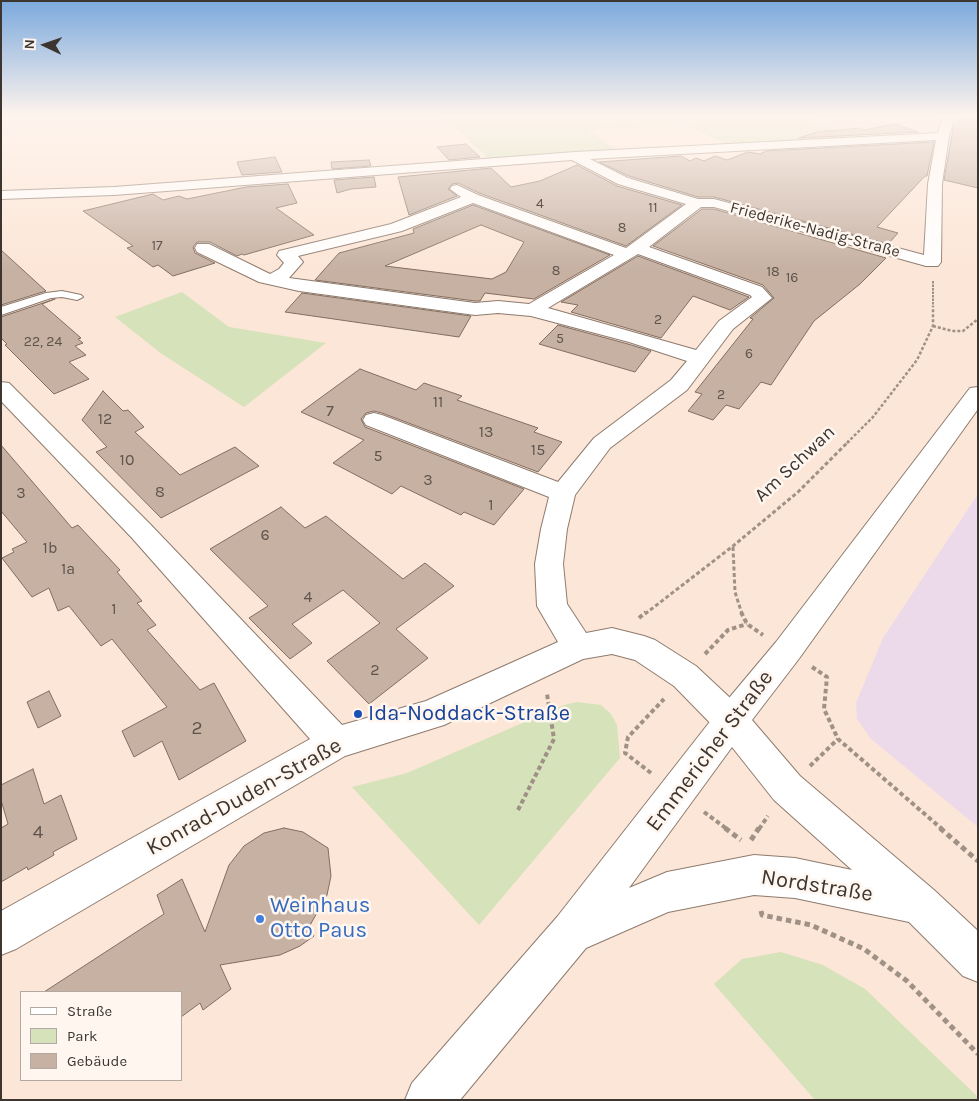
<!DOCTYPE html>
<html>
<head>
<meta charset="utf-8">
<style>
  body { margin:0 }
  #map { position:relative; width:979px; height:1101px; overflow:hidden; background:#fce6d7; font-family:Karla,sans-serif }
  canvas { display:block }
  .frame { position:absolute; inset:0; border:2px solid #3d352f; pointer-events:none }
  .legend { position:absolute; left:20px; top:991px; width:162px; height:90px; box-sizing:border-box; background:#fff6f0; border:1px solid #b1a9a3; margin:0; padding:6px 9px; list-style:none; font-size:15px; color:#3d352f }
  .legend li { display:flex; align-items:center; gap:10px; height:25px }
  .legend b { width:25px; border:1px solid #b1a9a3 }
  .north { position:absolute; left:20px; top:20px; width:50px; height:50px; -webkit-text-stroke:4px #fff6f0; paint-order:stroke; rotate:273deg; font-size:14px; font-weight:700; line-height:20px; text-align:center; color:#3d352f }
  .north::after { content:''; display:block; margin:auto; width:18px; height:22px; background:#3d352f; clip-path:polygon(50% 0,100% 100%,50% 72%,0 100%) }
</style>
</head>
<body>
<div id="map">
<canvas width="979" height="1101"></canvas>
<div class="frame"></div>
<ul class="legend">
<li><b style="height:6px;background:#fff"></b>Straße</li>
<li><b style="height:14px;background:#d5e2ba"></b>Park</li>
<li><b style="height:14px;background:#c6b1a3"></b>Gebäude</li>
</ul>
<div class="north">N</div>
</div>
<script>
const ctx = document.querySelector('canvas').getContext('2d');
ctx.lineJoin = 'round';
function fillPath(path, color) { ctx.fillStyle = color; ctx.fill(path, 'evenodd'); }
const poly = rows => new Path2D(rows.map(r => 'M' + r).join(''));
function trace(path, color, width, dash) { ctx.strokeStyle = color; ctx.lineWidth = width; ctx.lineCap = dash ? 'butt' : 'round'; ctx.setLineDash(dash || []); ctx.stroke(path); }
function drawText(font, color, halo, rows, align = 'center') {
  ctx.font = font + ' Karla,sans-serif'; ctx.lineWidth = 5; ctx.setLineDash([]); ctx.textBaseline = 'middle'; ctx.strokeStyle = halo; ctx.fillStyle = color; for (const [text, x, y, turn = 0] of rows) {
    ctx.save(); ctx.translate(x, y); ctx.rotate((+turn || 0) * Math.PI / 180); ctx.textAlign = isNaN(turn) ? turn : align; if (halo) ctx.strokeText(text, 0, 0); ctx.fillText(text, 0, 0); ctx.restore();
  }
}
fillPath(poly([
  [978,494,978,827,871,739,857,719,856,703,883,638]
]), '#ecdaeb');
fillPath(poly([
  [442,115,834,115,810,120,851,137,728,145,680,122,623,129,608,127,588,131,619,151,490,160],
  [182,292,229,327,326,343,244,407,162,354,115,317],
  [577,702,601,705,611,714,617,725,620,758,479,925,352,787,407,773,564,705],
  [781,952,823,965,865,989,976,1095,978,1100,815,1100,714,984,742,959]
]), '#d5e2ba');
const building = poly([
  [969,114,978,114,978,188,944,180,954,124,969,114],
  [896,124,918,132,799,138,817,132,860,128,863,130,896,124],
  [934,142,927,176,925,176,877,227,898,233,888,244,714,197,698,197,629,176,599,162,681,156,690,161,696,158,704,161,715,156,727,160,748,152,760,154,766,151,934,142],
  [466,144,480,157,449,160,437,147,466,144],
  [275,157,282,172,242,175,237,162,275,157],
  [369,160,371,166,332,169,331,162,369,160],
  [577,165,617,186,682,205,626,246,479,193,458,183,452,184,448,189,457,196,409,215,398,177,491,168,511,187,540,181,577,165],
  [374,177,376,187,351,189,337,193,334,180,374,177],
  [288,184,297,203,276,208,314,235,244,255,242,254,237,256,210,242,197,242,193,247,195,253,215,263,173,276,158,265,153,267,127,248,133,246,83,211,153,194,163,200,179,196,187,199,246,187,288,184],
  [473,205,610,255,534,299,485,293,480,301,475,301,315,280,339,253,414,233,413,229,473,205],
  [481,225,524,242,506,272,492,279,385,266,481,225],
  [702,209,714,209,886,258,860,284,814,321,771,385,761,382,739,409,726,405,713,420,688,411,702,394,695,392,753,319,750,318,774,298,763,285,653,246,702,209],
  [1,250,46,291,1,305,1,250],
  [638,256,749,297,730,310,693,296,661,338,571,312,578,305,561,302,638,256],
  [302,293,471,316,459,337,285,312,302,293],
  [55,299,42,304,81,338,78,339,83,343,75,346,86,355,69,362,89,379,54,394,5,345,7,344,1,338,1,317,55,299],
  [558,325,628,344,651,351,635,372,539,344,558,325],
  [360,369,416,390,424,383,462,396,457,400,538,428,534,432,562,442,538,472,382,413,374,411,366,413,361,419,365,427,524,489,494,525,464,512,461,515,401,486,392,494,333,463,364,440,301,412,360,369],
  [103,391,123,411,128,410,144,427,135,432,180,475,235,447,259,466,161,518,96,452,107,447,82,420,103,391],
  [1,445,72,528,78,525,120,570,117,572,142,601,137,603,156,625,147,630,200,690,214,683,246,741,179,780,162,741,134,757,122,731,167,707,112,639,101,646,69,606,58,611,49,588,32,597,2,558,14,552,12,549,27,542,1,511,1,445],
  [281,507,305,528,326,516,403,579,425,563,454,586,396,629,428,658,369,704,327,661,380,623,343,590,292,624,312,643,290,659,249,618,268,606,210,549,281,507],
  [49,691,61,716,38,728,27,702,49,691],
  [33,769,44,804,61,795,77,839,53,852,54,855,28,870,27,867,1,882,1,828,8,824,1,800,1,785,33,769],
  [284,828,303,832,328,848,331,876,327,895,309,927,314,936,300,946,280,955,220,965,231,989,203,1010,200,1003,181,1017,181,992,44,992,164,914,157,895,182,879,205,932,229,865,244,846,264,833,284,828]
]);
fillPath(building, '#c6b1a3');
trace(building, '#816e61', 1);
const lane = poly([
  [62,291,81,295,83,297,77,300,62,297,51,298,1,315,1,307,46,293,62,291]
]);
const street = poly([
  [943,115,955,115,949,136,942,184,941,262,938,266,926,266,714,207,701,207,649,247,762,287,772,298,733,329,687,390,610,448,575,495,567,529,563,564,567,604,586,633,612,628,644,636,655,640,696,666,743,710,748,721,743,732,731,736,719,732,674,686,635,660,612,654,583,659,444,725,345,756,16,949,1,955,1,911,310,739,132,538,1,401,1,382,9,383,150,524,342,725,426,701,558,642,537,606,535,564,541,529,549,497,366,425,363,420,366,415,374,413,382,415,558,482,594,438,671,380,687,361,629,342,531,316,498,313,475,315,299,291,259,282,197,252,195,248,197,244,209,244,270,274,279,269,284,263,277,255,279,251,391,224,461,197,450,189,452,186,457,185,478,195,626,248,686,204,618,184,572,160,114,195,1,199,1,191,114,187,575,152,938,133,943,115],
  [936,140,928,184,924,255,714,199,698,199,628,178,590,159,936,140],
  [473,203,614,255,529,304,498,301,475,303,289,278,303,262,298,256,402,231,473,203],
  [638,254,750,295,752,297,719,321,696,350,548,308,638,254]
]);
const secondary = poly([
  [978,387,978,409,798,660,752,720,800,776,934,890,978,931,978,982,963,976,909,922,795,898,754,895,668,912,586,948,460,1100,405,1100,412,1083,557,917,719,710,776,642,970,388,978,387],
  [732,747,774,800,852,870,795,858,754,855,667,872,629,888,732,747]
]);
trace(lane, '#8e7b6e', 2);
trace(street, '#8e7b6e', 2);
trace(secondary, '#8e7b6e', 2);
trace(poly([
  [933,281,933,307]
]), '#a09186', 2, [2.5, 1]);
trace(poly([
  [933,326,952,331,963,331,978,319],
  [847,443,873,417,917,360,933,326,933,306]
]), '#a09186', 2.5, [3, 2]);
trace(poly([
  [733,547,735,592,742,614],
  [645,614,733,546,798,492,849,441]
]), '#a09186', 3, [4, 2.5]);
trace(poly([
  [741,612,747,624,763,635],
  [639,618,646,612],
  [705,654,728,630,747,624],
  [812,667,827,677,824,709,838,739,942,829],
  [810,766,838,739],
  [651,773,625,753,628,737,664,699],
  [518,810,554,739,547,694],
  [704,812,727,829],
  [759,829,768,816]
]), '#a09186', 4, [4.5, 3]);
trace(poly([
  [725,828,741,840],
  [940,828,978,861],
  [751,840,759,828],
  [761,911,762,915,811,925,864,949,907,981,978,1054]
]), '#a09186', 5, [5.5, 4]);
fillPath(lane, '#fff');
fillPath(street, '#fff');
fillPath(secondary, '#fff');
const sky = ctx.createLinearGradient(0, 0, 0, 269);
sky.addColorStop(0, '#7ba9dd');
sky.addColorStop(0.43, '#fef4ed');
sky.addColorStop(1, '#fef4ed00');
ctx.fillStyle = sky;
ctx.fillRect(0, 0, 979, 269);
for (const [x, y, r, color] of [
  [358,714,5,"#1a4fb4"],
  [260,919,5,"#3f7fe0"]
]) { const dot = new Path2D(); dot.arc(x, y, r, 0, 2 * Math.PI); ctx.fillStyle = color; ctx.fill(dot); trace(dot, '#fff6f0', 2); }
drawText('14px', '#5f544c', null, [
  ["4",540,204],
  ["11",653,208],
  ["8",622,228],
  ["17",157,246],
  ["8",556,271],
  ["18",773,272],
  ["16",792,278],
  ["2",658,320],
  ["5",560,339],
  ["22, 24",43,342],
  ["6",749,354],
  ["2",721,395]
]);
drawText('16px', '#3d352f', '#fff6f0', [
  ["Friederike-Nadig-Straße",815,230,15]
]);
drawText('16px', '#5f544c', null, [
  ["11",438,402],
  ["7",330,411],
  ["12",105,419],
  ["13",486,432],
  ["15",538,450],
  ["5",378,456],
  ["10",127,460],
  ["3",428,480],
  ["8",160,492],
  ["3",21,493],
  ["1",491,505],
  ["6",265,535],
  ["1b",50,548],
  ["1a",68,569],
  ["4",308,597],
  ["1",114,609],
  ["2",375,670]
]);
drawText('19px', '#3d352f', '#fff6f0', [
  ["Am Schwan",795,464,-43]
]);
drawText('19px', '#5f544c', null, [
  ["2",197,729],
  ["4",38,833]
]);
drawText('22px', '#164399', '#fff6f0', [
  ["Ida-Noddack-Straße",368,714]
], 'left');
drawText('22px', '#3d352f', '#fff6f0', [
  ["Emmericher Straße",710,751,-53],
  ["Konrad-Duden-Straße",244,797,-29],
  ["Nordstraße",817,886,9]
]);
drawText('22px', '#366cbe', '#fff6f0', [
  ["Weinhaus",270,906],
  ["Otto Paus",270,931]
], 'left');
</script>
</body>
</html>
